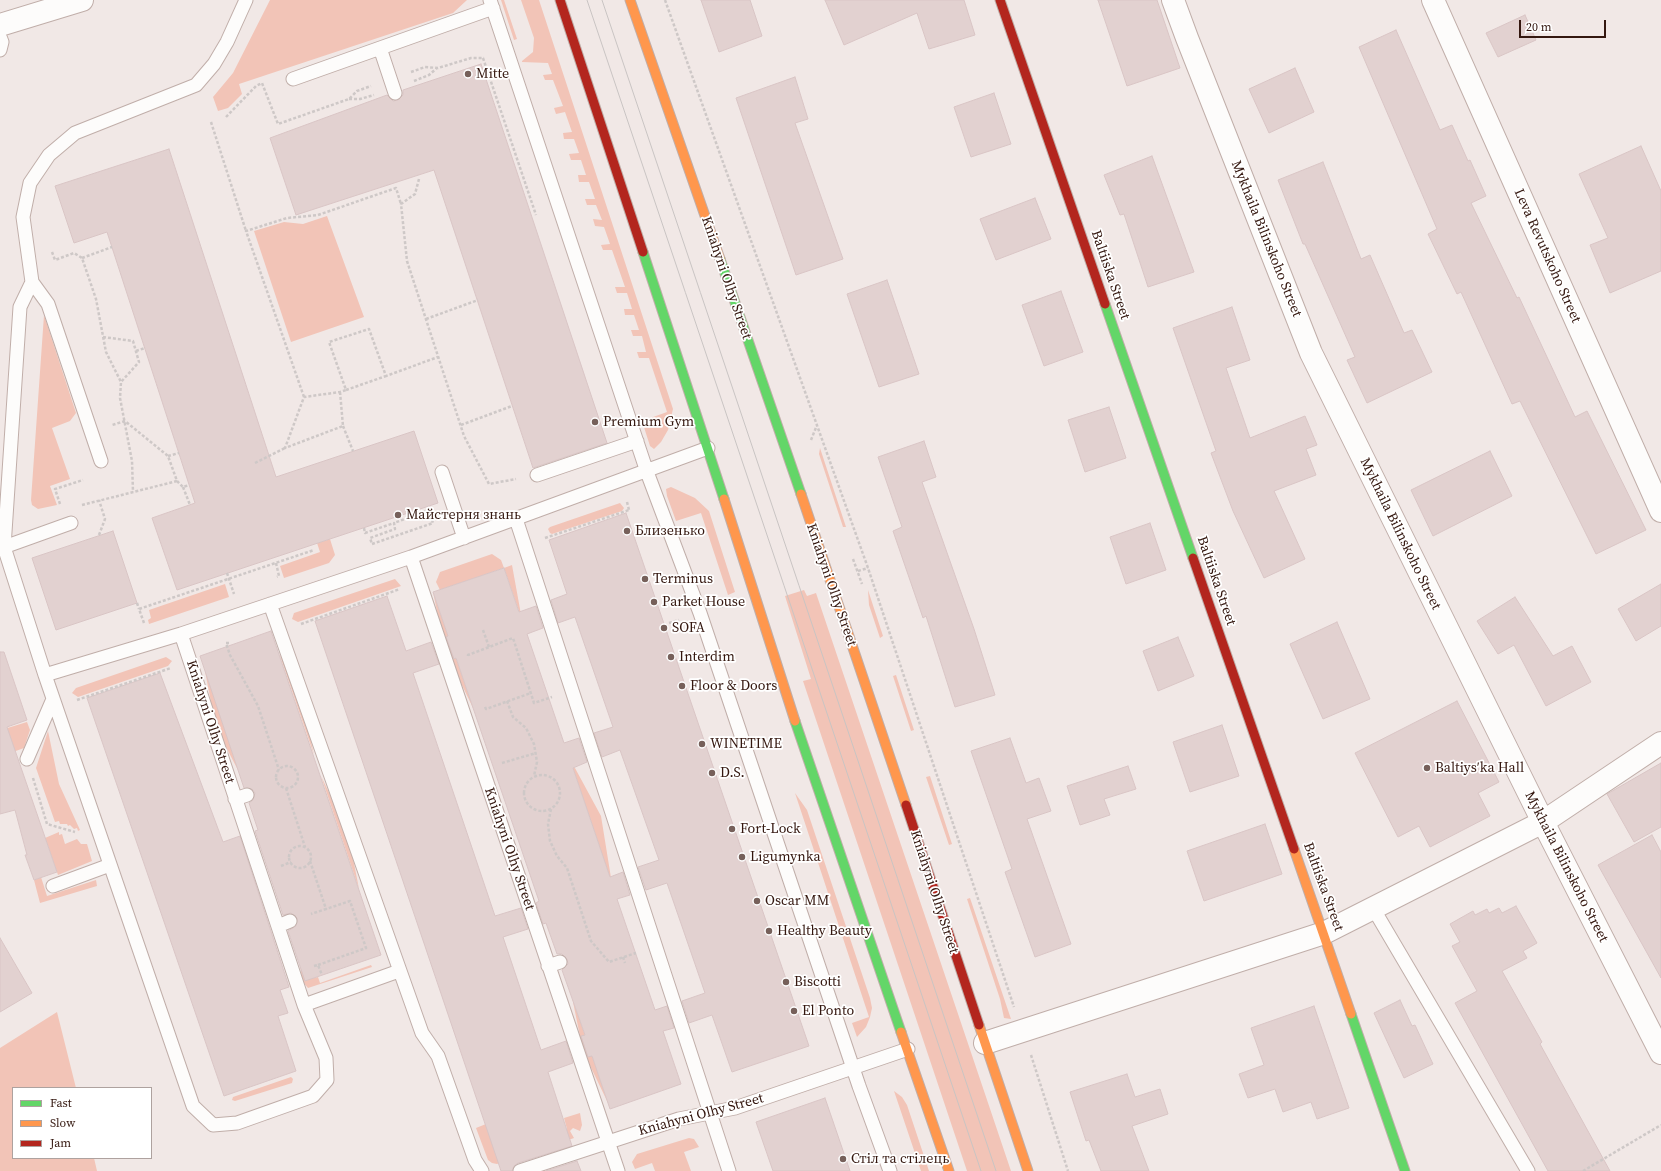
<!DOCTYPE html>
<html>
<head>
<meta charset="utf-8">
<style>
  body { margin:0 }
  #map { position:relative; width:1661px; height:1171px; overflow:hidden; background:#f1e8e6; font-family:"Source Serif 4",serif }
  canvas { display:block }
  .legend { position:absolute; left:12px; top:1087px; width:140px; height:72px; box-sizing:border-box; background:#fff; border:1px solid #aea29f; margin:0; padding:5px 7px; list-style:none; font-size:12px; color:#34170f }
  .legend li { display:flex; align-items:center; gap:8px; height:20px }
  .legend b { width:20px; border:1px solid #aea29f }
  .scale { position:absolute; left:1519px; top:20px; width:87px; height:18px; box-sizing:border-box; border:2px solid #34170f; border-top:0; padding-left:5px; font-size:12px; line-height:14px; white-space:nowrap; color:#34170f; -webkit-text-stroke:3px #fff; paint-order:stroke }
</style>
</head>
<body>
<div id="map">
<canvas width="1661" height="1171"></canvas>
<ul class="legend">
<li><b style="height:5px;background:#63d668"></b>Fast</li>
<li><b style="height:5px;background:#ff974d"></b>Slow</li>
<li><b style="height:5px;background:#b3261e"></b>Jam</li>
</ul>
<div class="scale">20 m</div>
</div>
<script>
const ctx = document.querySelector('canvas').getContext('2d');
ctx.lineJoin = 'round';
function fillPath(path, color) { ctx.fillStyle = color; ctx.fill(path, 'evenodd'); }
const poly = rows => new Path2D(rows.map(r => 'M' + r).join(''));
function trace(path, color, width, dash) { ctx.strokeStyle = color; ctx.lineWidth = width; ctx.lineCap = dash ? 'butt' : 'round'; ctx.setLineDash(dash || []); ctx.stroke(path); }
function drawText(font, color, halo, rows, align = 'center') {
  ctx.font = font + ' "Source Serif 4",serif'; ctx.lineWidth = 3.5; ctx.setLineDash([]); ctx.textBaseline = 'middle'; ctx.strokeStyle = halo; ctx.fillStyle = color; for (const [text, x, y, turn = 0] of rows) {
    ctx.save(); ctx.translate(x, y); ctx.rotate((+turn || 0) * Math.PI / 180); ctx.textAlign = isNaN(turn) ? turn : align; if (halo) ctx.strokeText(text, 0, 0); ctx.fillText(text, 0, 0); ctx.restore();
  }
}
fillPath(poly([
  [270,0,467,0,453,13,239,84,242,94,228,108,218,111,213,97,233,73],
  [501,0,504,0,517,39,514,40],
  [521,0,539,0,673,409,668,430,661,442,654,449,650,446,642,421,667,412,649,358,639,358,637,352,646,352,642,336,633,336,631,330,639,330,634,315,625,315,624,309,632,309,627,293,617,293,615,287,625,287,612,250,603,250,601,245,610,244,604,227,595,226,593,219,602,220,596,205,587,205,585,199,595,199,589,182,579,182,578,175,586,175,581,160,571,160,569,154,579,153,574,139,564,139,563,133,572,132,565,112,556,114,554,108,563,106,553,80,545,80,543,75,552,74,548,63,522,62,522,61,533,52,534,38],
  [327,216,364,317,291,342,254,231,284,222,303,224],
  [44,315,76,413,70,421,52,428,70,479,50,486,57,505,38,509,32,505,31,500],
  [820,448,846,527,843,527,819,454],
  [671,487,695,498,709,511,735,592,728,595,701,513,676,521,667,496,666,489],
  [620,503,624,508,622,511,552,534,550,533,548,529,550,527],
  [330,539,335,555,329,563,284,578,280,566,320,552,317,543],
  [492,554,501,560,504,568,512,565,522,620,504,568,440,590,436,582,440,572],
  [395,579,401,586,298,622,292,619,294,613],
  [225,584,229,597,149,624,148,620,151,618,149,610],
  [804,590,807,596,816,593,1011,1171,967,1171,803,681,811,679,785,596],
  [868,590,883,636,880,638,869,605],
  [433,592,474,710,445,650],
  [279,653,302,699,314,755],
  [166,657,172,661,168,666,78,697,72,693,76,688],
  [204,666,239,772,216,728],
  [896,675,914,730,911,731,893,676],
  [27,722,30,730,24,748,2,756,0,727,1,730],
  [48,731,59,784,80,830,78,831,77,828,74,829,70,825,68,826,67,824,60,824,59,821,55,822,36,768],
  [569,757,601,816,612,884],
  [321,776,348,832,359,889],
  [930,776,952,844,949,845,926,777],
  [795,793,807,810,870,998,872,1008,870,1017,866,1027,857,1037,852,1023,869,1017],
  [59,832,59,835,62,834,65,844,77,839,81,844,87,844,92,861,58,875,45,838],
  [41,877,47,896,96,880,97,886,40,903,34,880],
  [970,898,1011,1019,1004,1018,1000,999,967,899],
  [298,945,309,979,318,977,320,983,371,965,372,967,308,988,302,981],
  [572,997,609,1105,583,1051],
  [57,1012,76,1088,13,1088,13,1158,94,1158,97,1171,0,1171,0,1048],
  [291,1077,293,1079,292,1083,235,1101,232,1100,233,1097],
  [894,1091,902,1097,907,1105,929,1171,921,1171],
  [580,1113,582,1125,580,1131,573,1128,570,1131,574,1138,542,1149,537,1139,567,1129,564,1118],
  [486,1124,532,1153,497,1164,492,1163,488,1160,476,1128],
  [689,1138,694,1139,699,1147,684,1152,691,1171,655,1171,652,1163,635,1169,632,1162,637,1154]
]), '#f2c4b7');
const building = poly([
  [701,0,750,0,762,36,719,52,701,0],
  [825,0,964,0,975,35,929,49,917,13,844,45,825,0],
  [1098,0,1157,0,1180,68,1127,86,1098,0],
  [1525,15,1536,40,1498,57,1486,33,1525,15],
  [1396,30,1440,130,1452,125,1468,161,1470,160,1486,196,1471,203,1517,298,1519,297,1575,417,1587,411,1646,530,1596,554,1520,401,1512,404,1461,292,1457,294,1428,234,1437,229,1359,47,1396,30],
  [481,64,607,443,533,468,434,170,296,215,270,138,387,95,393,101,398,100,403,95,403,90,481,64],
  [1295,68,1314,112,1269,133,1249,89,1295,68],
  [795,77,808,119,795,123,843,259,796,275,736,98,795,77],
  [994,93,1011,144,971,157,954,107,994,93],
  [1641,146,1661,191,1661,271,1610,293,1590,245,1608,238,1579,174,1641,146],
  [169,149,276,477,414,431,438,503,177,590,152,518,195,503,107,232,74,243,55,186,169,149],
  [1152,156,1194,272,1148,287,1124,214,1120,215,1104,175,1152,156],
  [1323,162,1361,259,1370,255,1404,333,1412,330,1432,372,1367,403,1347,360,1355,357,1305,244,1303,244,1278,180,1323,162],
  [1035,198,1051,239,996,260,980,219,1035,198],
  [887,280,919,374,879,387,847,294,887,280],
  [1061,291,1083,352,1044,366,1022,305,1061,291],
  [1232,307,1250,360,1226,368,1250,438,1305,416,1317,445,1306,449,1316,475,1274,491,1305,559,1264,578,1233,511,1211,453,1216,451,1173,328,1232,307],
  [1109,407,1126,458,1085,472,1068,420,1109,407],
  [924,441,936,477,922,482,974,629,995,695,955,707,926,616,923,618,893,531,902,527,878,457,924,441],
  [1490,451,1512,496,1433,536,1411,490,1490,451],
  [626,513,809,1046,732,1072,712,1015,689,1023,682,1001,705,993,667,883,646,890,638,867,659,860,620,750,602,757,594,733,613,727,575,617,558,623,551,600,567,594,549,540,626,513],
  [1150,523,1166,570,1126,584,1110,537,1150,523],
  [113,531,137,603,56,630,32,558,113,531],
  [504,568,519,612,536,606,543,628,527,634,564,743,579,738,587,762,573,768,610,877,623,872,630,895,617,899,655,1010,667,1006,674,1028,663,1031,681,1084,610,1109,592,1056,588,1057,581,1036,585,1035,562,970,568,964,567,959,562,954,557,954,546,923,543,924,536,903,539,901,456,658,454,659,446,637,448,636,433,592,504,568],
  [1661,584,1661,626,1636,641,1618,609,1661,584],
  [387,596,406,651,431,642,439,664,413,673,495,916,521,908,528,929,503,937,541,1050,566,1041,573,1063,548,1072,572,1146,518,1163,514,1166,512,1171,501,1171,315,621,387,596],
  [1515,597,1553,656,1572,646,1591,682,1546,706,1514,645,1498,654,1477,621,1515,597],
  [1337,622,1370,699,1323,719,1290,644,1337,622],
  [271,631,381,955,305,981,288,931,296,926,297,918,291,913,283,915,255,831,258,830,249,803,253,800,255,793,252,789,244,788,200,656,271,631],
  [1178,637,1194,676,1158,691,1143,651,1178,637],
  [0,652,4,652,27,720,7,727,57,872,34,880,25,855,27,855,15,810,0,814,0,652],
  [160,673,223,842,240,836,289,987,280,990,288,1013,278,1016,296,1071,224,1096,87,698,160,673],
  [1457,701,1499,782,1478,793,1490,816,1430,847,1419,826,1398,837,1355,753,1457,701],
  [1222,725,1239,776,1190,792,1173,742,1222,725],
  [1010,738,1026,783,1039,778,1051,811,1027,819,1071,944,1035,957,1005,872,1012,869,971,751,1010,738],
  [1661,763,1661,827,1634,842,1607,794,1661,763],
  [1128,766,1136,789,1104,799,1110,815,1080,825,1067,786,1128,766],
  [1265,824,1282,874,1204,901,1187,851,1265,824],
  [1652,835,1661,852,1661,978,1598,865,1652,835],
  [1516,906,1537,943,1523,951,1527,958,1502,971,1542,1042,1540,1044,1610,1171,1548,1171,1455,1003,1477,991,1452,946,1460,942,1450,924,1473,911,1475,915,1487,909,1489,913,1499,908,1502,913,1516,906],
  [0,938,32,993,0,1012,0,938],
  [1400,1000,1412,1026,1415,1025,1433,1064,1404,1078,1374,1013,1400,1000],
  [1314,1006,1349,1108,1317,1119,1311,1102,1283,1112,1275,1089,1248,1098,1239,1074,1264,1065,1251,1028,1314,1006],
  [1127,1074,1135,1097,1160,1089,1168,1114,1132,1126,1149,1171,1101,1171,1089,1140,1086,1141,1070,1092,1127,1074],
  [825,1098,850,1171,773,1171,756,1122,825,1098],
  [577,1161,581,1171,546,1171,577,1161]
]);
fillPath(building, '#e2d1d0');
trace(building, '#d9c5c5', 1);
const lane = poly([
  [490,0,647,472,700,613,859,1086,890,1171],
  [0,37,2,42,0,50],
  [380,48,395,93],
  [293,79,493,8],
  [32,282,23,217,30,183,49,155,75,133,196,85,214,64,227,42,246,0],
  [442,472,464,538],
  [537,475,637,441],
  [516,519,729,1171],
  [4,547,20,307,32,282,48,304,101,461],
  [411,557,618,1171],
  [270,604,422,1033,438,1056,475,1160,482,1171],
  [181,634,304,1005,326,1058,327,1080,313,1096,237,1123,213,1125,193,1106,45,675,181,634,411,557,708,448],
  [45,675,4,547,71,523],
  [27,759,53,699],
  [235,799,247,795],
  [53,886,110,865],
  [1373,908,1528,1171],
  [278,926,290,921],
  [548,966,560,962],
  [304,1005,399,971],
  [520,1171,679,1119,735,1108,908,1049]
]);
const street = poly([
  [1173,0,1187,38,1311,353,1543,822,1661,1053],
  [1433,0,1661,511],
  [0,25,82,0],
  [985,1043,1324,933,1543,822,1661,743]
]);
const fast = poly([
  [643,252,724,499],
  [720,259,801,494],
  [1105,304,1193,558],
  [795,721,901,1032],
  [1351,1014,1405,1171]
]);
const slow = poly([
  [630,0,720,259],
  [801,494,906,805],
  [724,499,795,721],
  [1294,849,1351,1014],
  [979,1025,1028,1171],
  [901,1032,949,1171]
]);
const jam = poly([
  [560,0,643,252],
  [1000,0,1105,304],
  [1193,558,1294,849],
  [906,805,979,1025]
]);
trace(lane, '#c0aea9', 15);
trace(street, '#c0aea9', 24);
trace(fast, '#c0aea9', 11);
trace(slow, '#c0aea9', 11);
trace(jam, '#c0aea9', 11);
trace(poly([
  [665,0,868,568,1014,1007],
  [483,58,536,215],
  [411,72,425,67,438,68,471,58,484,58],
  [414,81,429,75,437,68],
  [349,99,360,99,374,95],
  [226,117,256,86,262,83,278,124,349,99,357,91,371,86],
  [211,122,246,231],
  [419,179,415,194,401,204,407,261,464,436,489,484,516,479],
  [52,252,55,260,74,253,82,258,96,299,106,352,121,382,120,398,132,461,133,492],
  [82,258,112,247],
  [426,319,478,300],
  [103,337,133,341,139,362,121,382],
  [136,351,145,348],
  [346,390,386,376],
  [340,392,343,426,285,448,304,397,340,392,346,390,329,342,369,329,386,376,438,357],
  [304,397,246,231,287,218,318,215,396,188,401,204],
  [461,425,512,406],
  [343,426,353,451],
  [811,440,817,425],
  [168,456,179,453],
  [255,463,285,448],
  [177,481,183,487,189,485],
  [183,487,190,505],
  [627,502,629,510],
  [60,504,55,489,83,480],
  [82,505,177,481,168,456,125,421,112,425],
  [364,528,365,533,394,523,395,529,370,538,372,544],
  [99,535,105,519,99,500],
  [545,538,629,510],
  [372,544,433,523,429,510,394,523],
  [853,559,862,584],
  [276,563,279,576,277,577],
  [858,571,868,568],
  [227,573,234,594],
  [137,603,139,609],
  [720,607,731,604],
  [144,623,139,609,314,550],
  [669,623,679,620],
  [301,624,400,589],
  [483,630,489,647],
  [229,643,226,643,230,655,258,706,279,770],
  [468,656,468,655,513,638,534,703,552,697],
  [77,700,171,668],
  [507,701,513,717,526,728,534,744,537,762,534,776],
  [485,707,486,709,531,693],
  [502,763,536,753],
  '276 777a11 11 0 1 1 22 0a11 11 0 1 1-22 0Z',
  '524 793a18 18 0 1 1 36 0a18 18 0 1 1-36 0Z',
  [33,778,47,824,75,832],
  [286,788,305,847],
  [551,809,548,824,550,841,557,856,567,868,591,941,609,962,636,953],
  '289 857a11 11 0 1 1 22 0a11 11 0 1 1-22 0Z',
  [310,861,326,909,311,914],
  [281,866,291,862],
  [623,957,625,963],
  [318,965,366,948,350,901,326,909],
  [314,966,318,965,322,975],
  [1031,1055,1068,1171],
  [1583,1171,1661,1125]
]), '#cec8c7', 2.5, [3, 2]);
trace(lane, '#fdfcfb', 13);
trace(street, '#fdfcfb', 22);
trace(fast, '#63d668', 9);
trace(slow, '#ff974d', 9);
trace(jam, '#b3261e', 9);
trace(poly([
  [587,0,981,1171],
  [602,0,996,1171]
]), '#c9c4c3', 1);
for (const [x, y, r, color] of [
  [468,74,4,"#76605a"],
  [595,422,4,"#76605a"],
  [398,515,4,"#76605a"],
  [627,531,4,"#76605a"],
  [645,579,4,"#76605a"],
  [654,602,4,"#76605a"],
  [664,628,4,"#76605a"],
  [671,657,4,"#76605a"],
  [682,686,4,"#76605a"],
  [702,744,4,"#76605a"],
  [1427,768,4,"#76605a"],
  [712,773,4,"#76605a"],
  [732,829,4,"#76605a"],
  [742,857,4,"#76605a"],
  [757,901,4,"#76605a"],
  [769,931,4,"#76605a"],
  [786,982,4,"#76605a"],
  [794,1011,4,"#76605a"],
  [843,1159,4,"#76605a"]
]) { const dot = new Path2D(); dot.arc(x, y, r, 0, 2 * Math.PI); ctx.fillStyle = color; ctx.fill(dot); trace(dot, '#fff', 1.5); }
drawText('14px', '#34170f', '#fff', [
  ["Mitte",476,74],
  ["Premium Gym",603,422],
  ["Майстерня знань",406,515],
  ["Близенько",635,531],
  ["Terminus",653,579],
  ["Parket House",662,602],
  ["SOFA",672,628],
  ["Interdim",679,657],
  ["Floor & Doors",690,686],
  ["WINETIME",710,744],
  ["Baltiysʹka Hall",1435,768],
  ["D.S.",720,773],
  ["Fort-Lock",740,829],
  ["Ligumynka",750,857],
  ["Oscar MM",765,901],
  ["Healthy Beauty",777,931],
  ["Biscotti",794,982],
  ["El Ponto",802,1011],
  ["Стіл та стілець",851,1159]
], 'left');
drawText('14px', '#34170f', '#fff', [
  ["Mykhaila Bilinskoho Street",1266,239,68],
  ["Leva Revutskoho Street",1547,256,66],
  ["Baltiiska Street",1110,275,71],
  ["Kniahyni Olhy Street",726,278,71],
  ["Mykhaila Bilinskoho Street",1400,534,64],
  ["Baltiiska Street",1216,581,71],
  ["Kniahyni Olhy Street",831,585,71],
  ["Kniahyni Olhy Street",210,722,72],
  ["Kniahyni Olhy Street",509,849,71],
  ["Mykhaila Bilinskoho Street",1566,867,63],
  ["Baltiiska Street",1323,887,70],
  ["Kniahyni Olhy Street",934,892,72],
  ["Kniahyni Olhy Street",701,1115,-15]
]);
</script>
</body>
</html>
